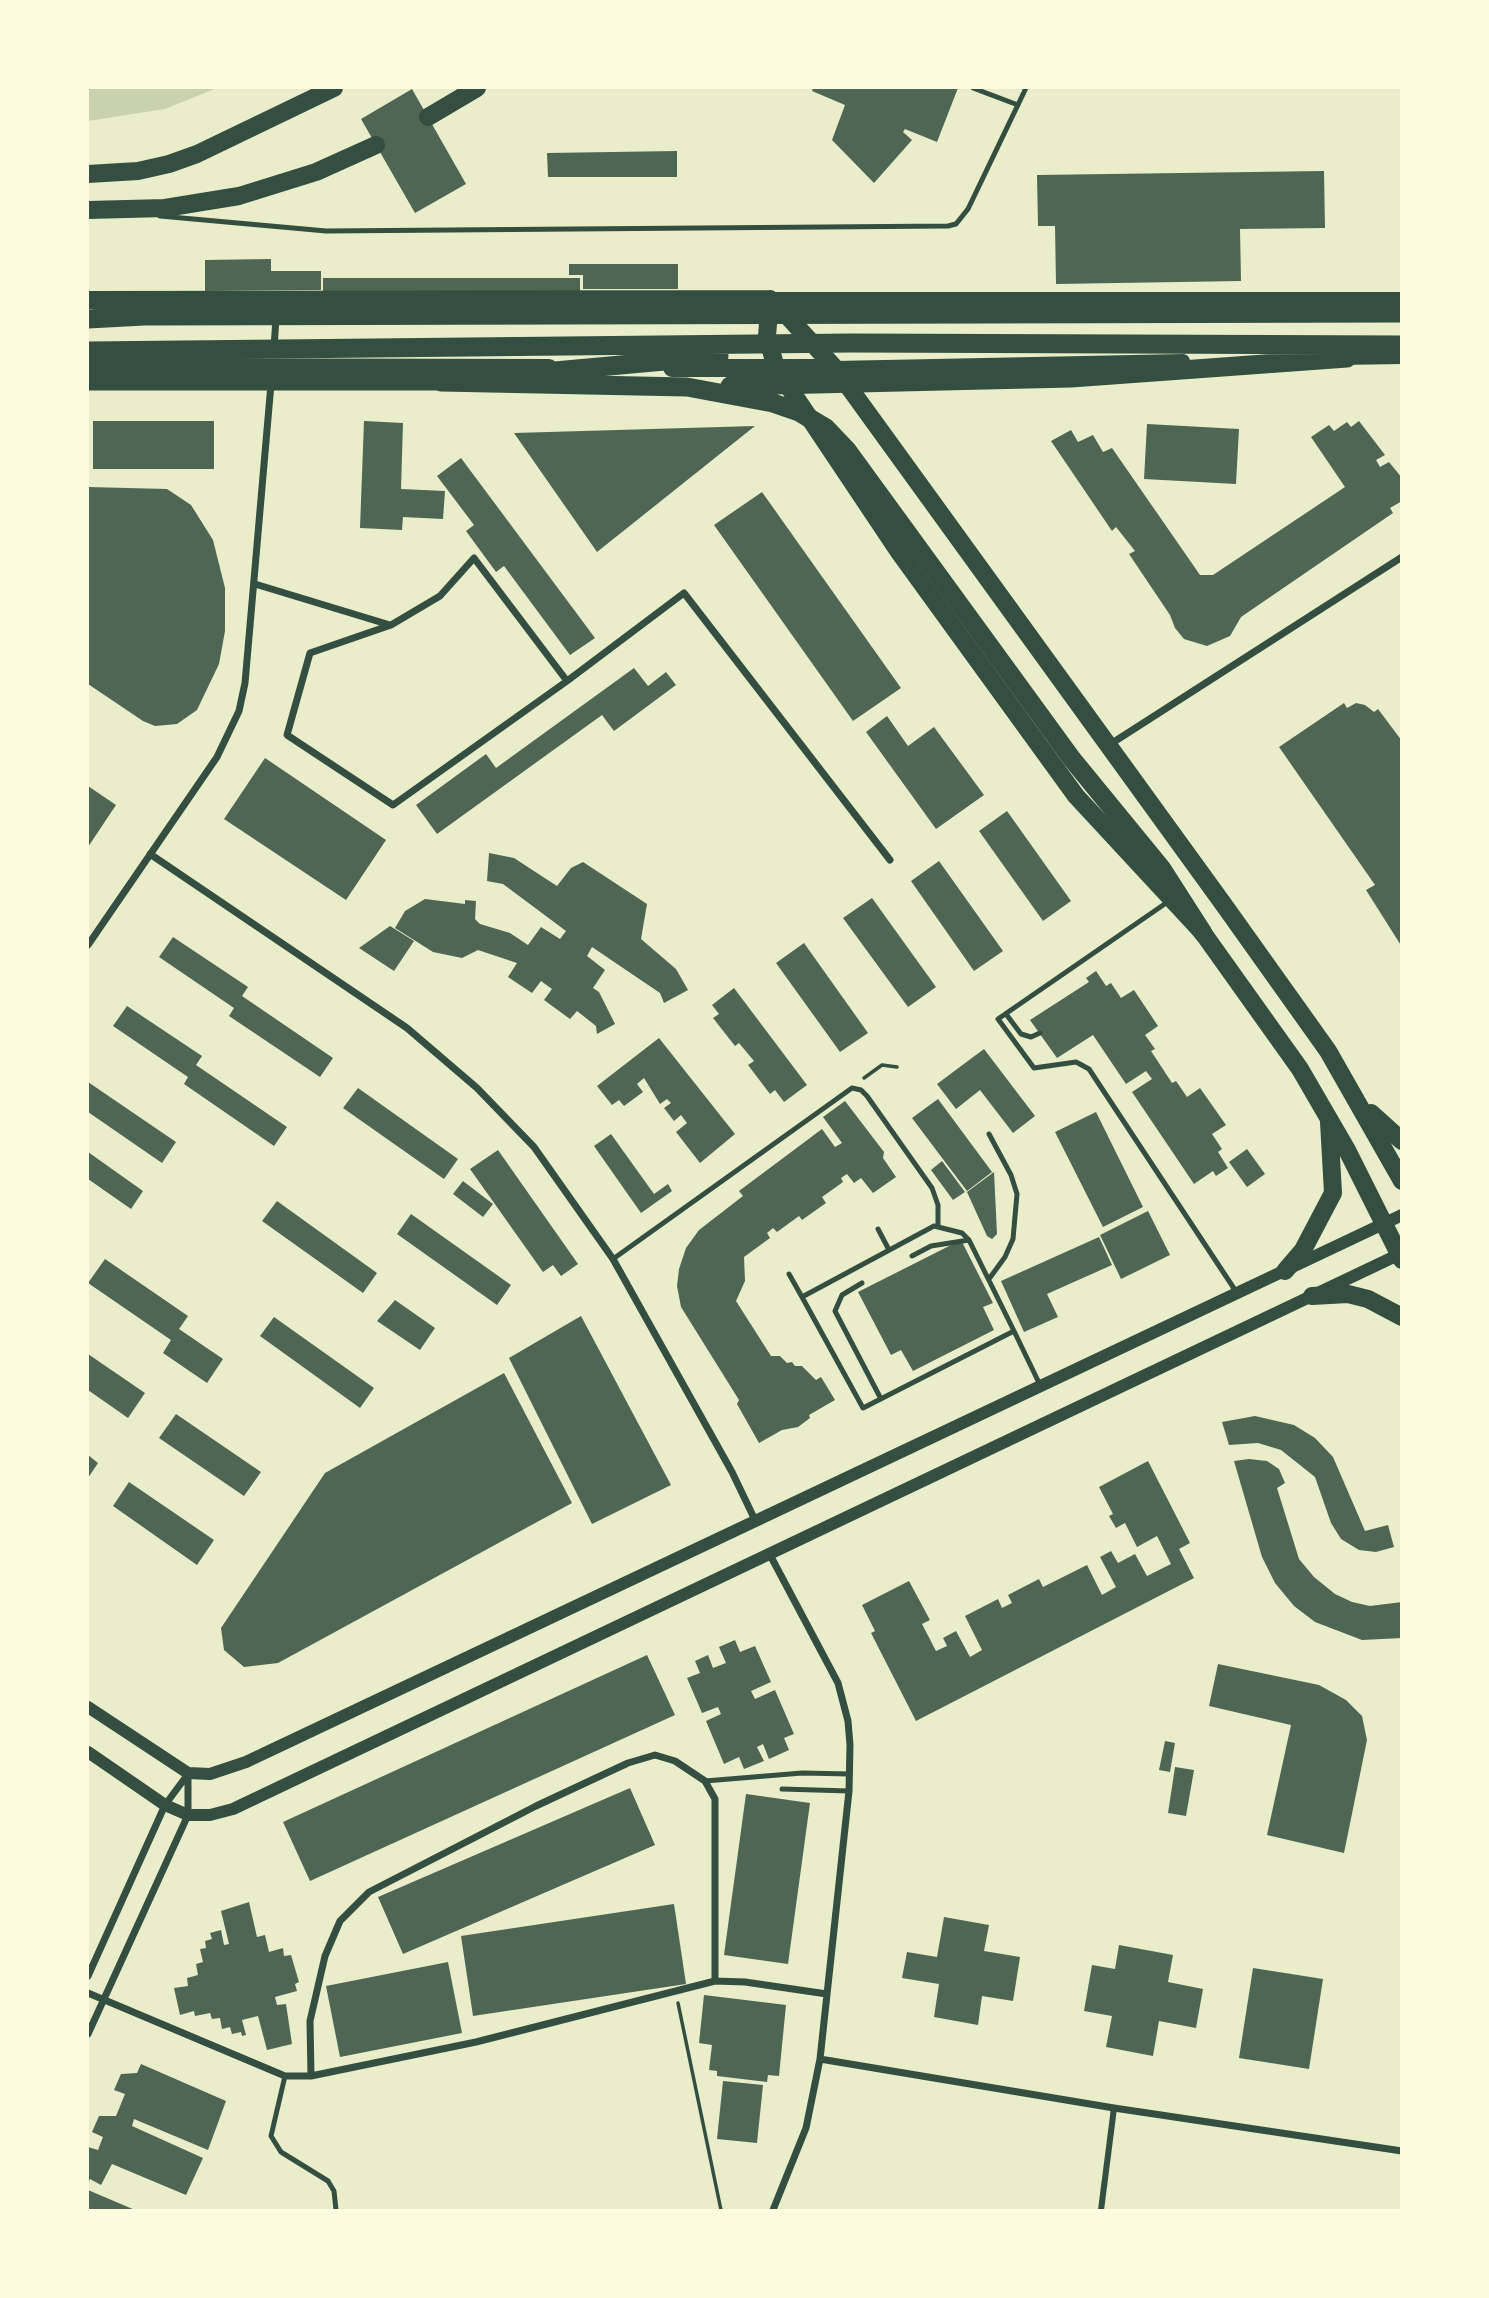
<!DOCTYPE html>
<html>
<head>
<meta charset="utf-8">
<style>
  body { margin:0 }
  #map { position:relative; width:1489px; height:2298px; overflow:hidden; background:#e9edc9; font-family:Merriweather,serif }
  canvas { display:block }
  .frame { position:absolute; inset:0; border:89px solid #fefae0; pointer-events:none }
</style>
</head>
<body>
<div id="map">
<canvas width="1489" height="2298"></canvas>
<div class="frame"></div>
</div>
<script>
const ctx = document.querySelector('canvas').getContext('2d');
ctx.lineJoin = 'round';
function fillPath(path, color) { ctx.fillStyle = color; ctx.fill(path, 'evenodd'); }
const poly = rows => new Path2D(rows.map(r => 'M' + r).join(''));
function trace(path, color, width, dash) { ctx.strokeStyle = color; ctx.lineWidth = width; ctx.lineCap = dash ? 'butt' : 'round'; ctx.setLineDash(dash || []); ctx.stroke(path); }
fillPath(poly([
  [88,88,217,88,165,109,88,121]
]), '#cad2ad');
fillPath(poly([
  [813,88,958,88,937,142,905,129,903,132,912,140,874,183,832,140,845,105,812,91],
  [412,89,466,184,415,213,361,119],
  [677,151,677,177,548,177,547,153],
  [1324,171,1325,228,1240,229,1241,281,1056,284,1055,226,1038,226,1037,175],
  [271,259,271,271,321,271,321,290,205,291,205,260],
  [569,264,678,264,678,289,583,289,583,275,569,275],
  [323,278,580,278,580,292,323,291],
  [93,421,214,421,214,469,93,469],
  [364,421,403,423,401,489,445,491,443,519,403,517,402,530,360,528],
  [1359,421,1385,455,1376,460,1380,467,1389,462,1402,478,1402,501,1390,508,1393,513,1241,617,1230,636,1207,646,1184,639,1175,628,1170,615,1129,554,1135,551,1116,527,1112,531,1051,441,1071,430,1078,442,1093,435,1103,452,1112,448,1200,575,1213,575,1345,487,1311,437,1329,425,1334,431,1347,422,1351,427],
  [1147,424,1239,429,1236,484,1144,479],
  [755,426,597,552,514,433],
  [461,458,595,638,570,655,504,566,496,572,466,531,474,525,437,476],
  [88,487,167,489,191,505,213,540,225,588,225,631,219,664,197,710,177,724,155,726,143,721,88,684],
  [762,492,901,688,853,721,714,525],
  [634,668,648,686,666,672,676,685,614,731,602,715,437,834,416,805,486,754,496,768],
  [1344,703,1347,708,1356,703,1365,705,1374,712,1378,709,1402,741,1402,947,1366,890,1375,885,1279,747],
  [887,716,908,746,934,727,984,795,936,829,866,732],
  [265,758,386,840,346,900,224,819],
  [88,786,116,805,88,847],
  [1007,811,1071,901,1043,921,979,831],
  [489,853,514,858,557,886,571,868,583,862,647,904,641,939,676,969,688,990,664,1003,660,993,592,947,587,956,605,970,593,988,599,992,615,1024,597,1034,596,1026,577,1011,570,1019,544,1000,552,989,541,981,532,993,508,977,517,963,478,950,462,958,433,952,395,928,405,911,425,899,465,904,465,900,476,901,475,919,480,924,510,933,528,945,541,927,560,939,566,931,503,884,487,881],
  [939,861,1003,951,974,971,911,881],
  [872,898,936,987,908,1007,843,918],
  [390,926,414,941,394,971,359,948],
  [173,937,248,987,242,996,333,1058,320,1077,229,1016,234,1008,159,957],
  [804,943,868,1033,840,1052,776,963],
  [1096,971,1106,986,1111,983,1121,998,1134,990,1158,1026,1145,1035,1155,1049,1151,1051,1172,1083,1176,1081,1187,1097,1200,1088,1226,1125,1212,1134,1222,1149,1218,1152,1228,1168,1216,1176,1213,1171,1194,1184,1132,1092,1152,1079,1146,1071,1126,1084,1093,1035,1057,1058,1030,1020,1089,982,1086,978],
  [734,988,807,1085,784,1102,775,1090,770,1094,748,1065,754,1061,739,1043,735,1046,713,1018,719,1014,712,1005],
  [127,1006,202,1056,196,1065,287,1127,274,1146,184,1084,188,1077,113,1026],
  [659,1038,735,1134,700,1163,676,1132,687,1123,681,1115,674,1121,664,1108,671,1103,667,1099,660,1104,644,1078,637,1084,643,1092,624,1106,619,1100,612,1105,597,1086],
  [984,1049,1035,1116,1013,1133,980,1090,956,1109,937,1084],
  [88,1082,176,1142,162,1163,88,1112],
  [358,1088,458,1159,444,1179,343,1108],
  [938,1099,992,1172,967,1191,912,1118],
  [845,1101,884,1152,883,1158,896,1177,873,1193,861,1178,854,1183,847,1174,841,1178,843,1182,822,1197,826,1203,802,1220,799,1216,777,1232,773,1228,767,1233,770,1238,744,1257,745,1281,736,1301,771,1356,780,1356,787,1363,792,1362,795,1366,802,1366,816,1380,821,1377,835,1400,809,1415,810,1418,798,1427,782,1430,759,1443,737,1404,739,1400,681,1307,677,1286,679,1269,686,1248,699,1230,743,1196,739,1191,822,1129,835,1147,842,1143,823,1117],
  [1096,1112,1143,1207,1103,1227,1055,1132],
  [611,1134,654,1194,668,1184,672,1191,641,1213,594,1146],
  [1247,1149,1265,1174,1247,1187,1229,1162],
  [498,1150,578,1264,561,1276,553,1265,543,1272,470,1169],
  [88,1152,143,1191,131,1209,88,1179],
  [942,1161,965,1192,953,1200,931,1170],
  [994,1172,997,1234,992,1239,987,1236,967,1192],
  [463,1181,493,1204,483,1217,453,1194],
  [277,1201,377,1273,363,1293,262,1221],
  [1148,1211,1170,1255,1121,1279,1100,1235],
  [411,1214,511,1285,497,1305,397,1234],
  [1099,1237,1112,1265,1047,1294,1058,1317,1024,1332,1001,1281],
  [961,1240,993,1303,983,1307,994,1330,913,1371,901,1350,891,1355,858,1292],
  [105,1259,188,1316,179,1329,223,1359,207,1383,163,1353,171,1340,88,1283],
  [395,1300,435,1328,420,1350,377,1321],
  [581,1316,671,1485,592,1524,509,1358],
  [274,1317,374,1388,360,1408,260,1336],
  [88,1354,145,1393,128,1418,88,1390],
  [504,1373,572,1503,278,1663,244,1667,224,1650,221,1628,325,1473],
  [176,1414,261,1472,244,1496,159,1438],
  [1255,1416,1294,1425,1315,1438,1333,1457,1365,1531,1388,1525,1394,1547,1376,1552,1359,1550,1341,1539,1331,1523,1315,1477,1281,1450,1258,1443,1229,1445,1222,1422],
  [88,1455,98,1463,88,1478],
  [1249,1459,1267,1461,1279,1469,1285,1483,1277,1488,1299,1559,1314,1577,1335,1594,1352,1602,1370,1606,1402,1602,1402,1638,1362,1640,1315,1622,1294,1606,1275,1583,1262,1557,1234,1461],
  [1148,1461,1190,1543,1179,1549,1194,1578,916,1721,871,1633,875,1631,862,1605,909,1581,930,1620,922,1624,936,1651,947,1646,943,1638,956,1631,970,1657,982,1650,965,1616,998,1599,1002,1608,1012,1603,1008,1595,1039,1579,1043,1587,1087,1565,1102,1595,1116,1587,1100,1557,1111,1551,1118,1563,1135,1554,1147,1576,1171,1564,1157,1536,1137,1547,1125,1523,1116,1528,1109,1516,1113,1514,1099,1487],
  [129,1482,214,1540,197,1565,113,1506],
  [735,1640,740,1652,755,1646,771,1682,751,1691,755,1699,775,1690,794,1734,784,1738,789,1750,769,1759,763,1744,757,1747,764,1761,744,1769,739,1757,724,1764,706,1721,721,1714,718,1707,702,1713,687,1678,700,1673,695,1661,708,1655,713,1668,726,1663,719,1647],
  [647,1655,675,1715,310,1881,283,1822],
  [1218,1664,1319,1685,1346,1700,1362,1716,1367,1740,1344,1853,1267,1835,1291,1725,1209,1706],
  [1165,1741,1175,1743,1170,1772,1159,1770],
  [1175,1767,1194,1770,1186,1816,1168,1813],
  [630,1788,655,1845,403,1954,378,1897],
  [746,1794,810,1803,788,1964,724,1955],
  [249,1902,257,1937,265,1935,269,1952,283,1948,284,1956,291,1955,299,1982,295,1984,297,1991,275,1997,277,2005,286,2004,292,2044,267,2050,258,2016,242,2020,246,2035,242,2036,241,2032,232,2034,230,2027,222,2029,220,2018,212,2019,210,2013,195,2016,194,2011,180,2015,174,1988,188,1986,187,1978,198,1975,196,1964,203,1962,200,1949,206,1948,205,1941,212,1939,210,1933,221,1930,224,1945,229,1944,221,1911],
  [674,1904,686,1984,473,2016,461,1936],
  [944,1917,989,1925,984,1951,1020,1957,1013,2001,982,1996,978,2025,934,2017,939,1984,902,1978,907,1952,937,1957],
  [1119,1945,1173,1955,1168,1982,1203,1989,1196,2028,1159,2021,1153,2056,1106,2047,1112,2016,1084,2011,1092,1965,1115,1969],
  [448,1962,462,2033,340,2057,326,1986],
  [1253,1968,1323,1979,1309,2069,1239,2058],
  [704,1995,786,2005,779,2076,768,2075,767,2082,717,2076,717,2071,709,2070,712,2045,699,2043],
  [141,2064,226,2101,208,2150,134,2119,132,2126,203,2158,186,2195,112,2164,101,2185,90,2179,88,2184,88,2147,98,2150,103,2137,92,2132,99,2116,116,2116,125,2094,114,2090,121,2074,137,2073],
  [723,2081,763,2085,757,2143,717,2139],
  [88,2190,135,2210,88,2210]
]), '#4f6655');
trace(poly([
  [864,1078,882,1065,897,1067],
  [678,2003,721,2210]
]), '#344e41', 3.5);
trace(poly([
  [973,88,1018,105],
  [160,216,326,231,948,226,956,224,968,209,1026,88],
  [1169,901,998,1019,1034,1068,1076,1062,1089,1069,1237,1293],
  [1006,1014,1021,1034,1031,1037,1040,1033],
  [989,1134,1011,1175,1017,1194,1013,1239,1005,1257,989,1279],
  [878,1229,889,1250],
  [912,1256,931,1246,969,1240],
  [613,1259,852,1088,861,1090,867,1096,932,1188,938,1205,938,1225],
  [789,1274,802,1297],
  [862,1283,842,1295,835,1311,881,1399],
  [1014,1331,863,1408,802,1297,934,1226,962,1233,969,1240,1014,1331,1041,1387],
  [705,1781,802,1773,850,1774],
  [782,1789,849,1791],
  [285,2076,271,2136,281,2152,328,2181,334,2191,336,2210]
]), '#344e41', 5);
trace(poly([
  [1101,2210,1114,2108]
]), '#344e41', 6);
trace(poly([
  [274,348,276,318],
  [255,584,390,625],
  [567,681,474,558,440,596,391,625,310,653,287,735,393,805,567,681,684,593,890,860],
  [1109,745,1402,557],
  [150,854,407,1028,477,1088,534,1147,613,1259,732,1472,755,1520],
  [88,945,217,757,239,711,245,683,271,384],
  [769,1553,838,1683,848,1721,850,1745,849,1791,820,2059,806,2128,773,2210],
  [88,1976,165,1805,188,1774],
  [88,1993,285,2076,311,2076,476,2042,715,1981,745,1982,827,1994],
  [88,2034,188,1815,188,1773],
  [820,2059,1114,2108,1402,2151],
  [311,2076,310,2021,325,1956,340,1921,369,1892,536,1806,628,1763,655,1755,675,1761,705,1781,715,1799,715,1981]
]), '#344e41', 7);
trace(poly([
  [88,1707,188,1773,210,1774,246,1762,1402,1215],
  [88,1752,165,1805,188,1815,210,1815,233,1809,1402,1253]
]), '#344e41', 12);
trace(poly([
  [770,299,1402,299],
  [1340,358,1402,357],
  [835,368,1183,361]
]), '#344e41', 14);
trace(poly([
  [428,117,477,88],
  [88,174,138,171,169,164,197,154,334,88],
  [88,210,165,208,239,196,316,172,376,145],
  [770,299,767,336,776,368,899,552,1076,796,1203,933,1300,1069,1347,1150,1402,1260],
  [88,300,770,299],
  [779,307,835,368,1224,905,1328,1051,1402,1181],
  [88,367,549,368],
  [672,368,835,368],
  [1371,1113,1402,1141],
  [1285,1271,1303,1250,1333,1193,1329,1122],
  [1312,1296,1348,1294,1368,1299,1402,1317]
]), '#344e41', 18);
trace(poly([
  [88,319,144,316,1402,313],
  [88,351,851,343,1402,345],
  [533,373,719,356],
  [88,381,454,381],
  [441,382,687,387,773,403,799,412,826,428,847,450,1072,759,1162,869,1203,933],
  [730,386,1071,378,1347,358]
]), '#344e41', 19);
</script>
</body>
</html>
